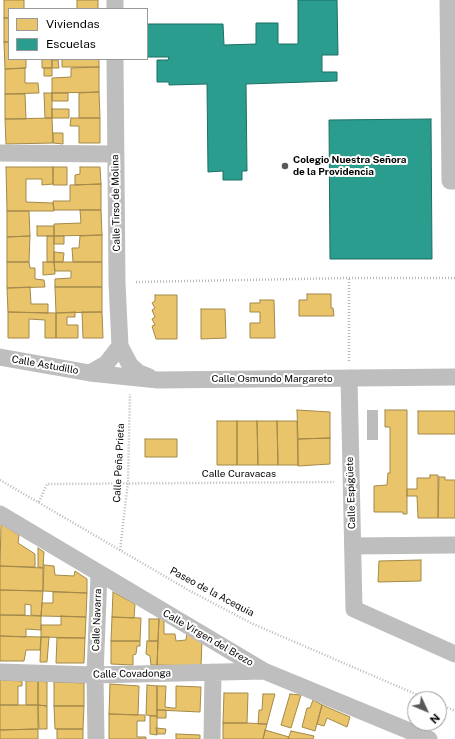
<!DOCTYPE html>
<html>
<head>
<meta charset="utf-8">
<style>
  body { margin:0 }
  #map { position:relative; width:455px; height:739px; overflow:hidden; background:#fff; font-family:"Public Sans",sans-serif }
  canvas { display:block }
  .legend { position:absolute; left:8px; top:8px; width:140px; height:52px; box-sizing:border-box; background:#fff; border:1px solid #999; margin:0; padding:5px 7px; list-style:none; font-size:12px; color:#000 }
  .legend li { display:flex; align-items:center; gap:8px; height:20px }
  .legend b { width:20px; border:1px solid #999 }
  .north { position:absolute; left:407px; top:691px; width:40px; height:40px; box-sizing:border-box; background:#fff; border:1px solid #999; border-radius:50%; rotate:134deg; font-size:11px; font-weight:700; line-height:16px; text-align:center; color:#000 }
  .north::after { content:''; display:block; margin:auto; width:14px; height:18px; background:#595959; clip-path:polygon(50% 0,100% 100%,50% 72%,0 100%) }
</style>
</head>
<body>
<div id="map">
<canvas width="455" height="739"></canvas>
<ul class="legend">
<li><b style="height:11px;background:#e9c46a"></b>Viviendas</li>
<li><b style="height:11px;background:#2a9d8f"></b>Escuelas</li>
</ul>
<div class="north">N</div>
</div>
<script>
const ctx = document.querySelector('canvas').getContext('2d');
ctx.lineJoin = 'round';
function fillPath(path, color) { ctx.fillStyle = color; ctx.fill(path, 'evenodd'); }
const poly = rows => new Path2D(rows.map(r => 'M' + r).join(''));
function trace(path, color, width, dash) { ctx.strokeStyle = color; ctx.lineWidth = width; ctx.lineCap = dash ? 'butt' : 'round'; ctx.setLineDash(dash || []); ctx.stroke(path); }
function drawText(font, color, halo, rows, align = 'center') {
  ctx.font = font + ' "Public Sans",sans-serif'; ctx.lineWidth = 4; ctx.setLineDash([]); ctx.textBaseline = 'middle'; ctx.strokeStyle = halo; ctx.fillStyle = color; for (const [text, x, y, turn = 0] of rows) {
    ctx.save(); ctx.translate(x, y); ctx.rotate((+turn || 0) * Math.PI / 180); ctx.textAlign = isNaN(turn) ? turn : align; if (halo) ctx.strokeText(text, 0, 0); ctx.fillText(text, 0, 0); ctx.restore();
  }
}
fillPath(poly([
  [367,410,378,410,378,440,367,440]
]), '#bcbcbc');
const homes = poly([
  [4,0,24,0,24,9,9,9,9,18,4,18,4,0],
  [77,0,98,0,98,9,77,9,77,0],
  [4,18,9,18,9,42,4,42,4,18],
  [4,42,9,42,9,59,26,59,26,68,5,69,4,42],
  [42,59,52,59,52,68,42,68,42,59],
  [62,59,99,59,99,67,62,67,62,59],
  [52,60,58,60,59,68,52,68,52,60],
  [99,67,99,92,52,93,52,78,71,77,71,68,99,67],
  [25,68,25,83,38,83,39,93,5,94,5,69,25,68],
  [44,68,52,68,52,76,44,76,44,68],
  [99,92,100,118,79,118,79,93,99,92],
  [44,93,52,93,52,118,45,118,44,93],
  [52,93,68,93,68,101,52,101,52,93],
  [5,94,25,94,26,119,5,119,5,94],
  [52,109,69,109,69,118,52,118,52,109],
  [52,118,53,143,6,144,5,119,52,118],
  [71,118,100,118,100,143,79,143,79,126,70,126,71,118],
  [53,133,63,133,63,144,53,143,53,133],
  [6,167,53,167,53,184,42,185,42,179,26,179,26,202,53,203,54,211,7,211,6,167],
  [53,167,67,167,67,185,53,185,53,167],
  [80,167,100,167,101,184,75,185,75,175,80,174,80,167],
  [101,184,101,210,54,210,53,201,70,201,70,185,101,184],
  [80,210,101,210,102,235,54,236,54,224,81,223,80,210],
  [7,211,29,211,30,236,7,237,7,211],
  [37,226,54,226,54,236,37,236,37,226],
  [102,235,102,262,73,262,72,248,79,248,80,236,102,235],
  [30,236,29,262,7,262,7,237,30,236],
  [47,236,54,236,54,262,47,262,47,236],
  [54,236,64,236,64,244,54,244,54,236],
  [54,252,64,253,63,262,54,262,54,252],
  [7,262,29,262,30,268,35,268,35,279,44,280,45,287,7,288,7,262],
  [43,262,54,262,55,274,43,275,43,262],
  [54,262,102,262,102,287,55,287,55,279,71,278,71,271,55,271,54,262],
  [30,287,31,304,48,304,48,313,8,312,7,288,30,287],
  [55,287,102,287,102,312,56,313,55,287],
  [307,294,331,294,331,308,333,308,334,316,299,316,299,300,307,300,307,294],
  [155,295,177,295,177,339,156,339,152,326,155,325,152,319,155,317,152,310,155,308,152,303,155,301,155,295],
  [260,300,274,300,275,338,250,338,250,323,260,323,260,312,250,312,250,303,260,303,260,300],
  [201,309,225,309,226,338,201,339,201,309],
  [8,312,56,313,56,338,45,338,45,320,29,319,29,338,8,338,8,312],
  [75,312,75,317,67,317,67,325,78,325,78,338,56,338,56,313,75,312],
  [82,312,102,312,103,338,83,338,82,312],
  [297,410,330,412,330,438,298,439,297,410],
  [385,410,407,410,407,514,403,514,403,512,374,512,374,486,387,485,388,473,390,473,390,427,385,427,385,410],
  [418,411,455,411,455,434,418,434,418,411],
  [217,421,237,421,237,465,217,465,217,421],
  [237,421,257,421,258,465,237,465,237,421],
  [257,421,277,421,278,465,258,465,257,421],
  [277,421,297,421,298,465,278,465,277,421],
  [330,438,330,464,298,466,298,439,330,438],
  [145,439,177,439,177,457,145,457,145,439],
  [430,475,438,475,438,518,418,518,417,496,407,496,407,489,417,489,417,478,430,478,430,475],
  [439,477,445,477,445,480,455,480,455,518,438,518,439,477],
  [1,524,19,535,18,543,35,554,35,567,0,566,1,524],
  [38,548,44,552,43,568,38,567,38,548],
  [421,560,421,581,378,582,379,561,421,560],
  [44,565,54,566,55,575,74,576,75,571,87,579,87,593,43,591,44,565],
  [0,566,43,568,43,591,0,590,0,566],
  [0,590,43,591,41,616,31,615,31,605,25,604,25,615,0,615,0,590],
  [53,592,87,593,86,617,41,616,42,603,53,603,53,592],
  [113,592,135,604,134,618,112,617,113,592],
  [0,615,41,616,41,630,26,629,26,637,0,636,0,615],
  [61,616,86,617,85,638,41,637,41,625,61,625,61,616],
  [112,617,141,618,140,641,111,641,112,617],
  [159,617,164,621,164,634,175,634,176,641,186,640,187,633,202,641,201,666,157,665,159,617],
  [149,619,159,619,158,641,149,641,149,619],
  [0,636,41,637,40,650,26,650,24,661,0,661,0,636],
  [41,637,49,637,47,662,40,662,41,637],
  [57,638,85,638,84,663,56,663,57,638],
  [111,641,140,641,140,646,137,646,136,654,133,655,133,665,111,664,111,641],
  [147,641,158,641,157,665,151,665,150,656,146,654,147,641],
  [0,680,22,681,22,686,18,686,18,705,0,705,0,680],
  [26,681,38,681,38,705,26,705,26,681],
  [38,681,47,682,47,706,38,705,38,681],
  [54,682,84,683,84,706,54,706,54,682],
  [110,684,139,686,138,715,109,714,110,684],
  [147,685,157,686,157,716,146,715,147,685],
  [157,686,166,686,165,707,172,708,176,708,176,686,201,687,200,712,157,710,157,686],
  [224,693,248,693,247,723,223,723,224,693],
  [263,694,275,694,267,724,258,724,259,710,262,710,263,694],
  [290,694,301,695,291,728,281,725,290,694],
  [313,700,322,705,315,731,302,727,307,708,310,708,313,700],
  [0,705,38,705,38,729,0,730,0,705],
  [38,705,47,706,47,729,39,729,38,705],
  [322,705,350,717,347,727,327,718,324,726,317,724,322,705],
  [54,706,84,706,83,729,55,729,54,706],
  [157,710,166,710,166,718,157,718,157,710],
  [109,714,145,715,145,721,137,721,137,737,146,737,146,739,109,739,109,714],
  [150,716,157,716,157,735,150,734,150,716],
  [223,723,247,723,267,724,263,739,223,739,223,723],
  [156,728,166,729,165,734,157,734,156,728],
  [38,729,38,739,0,739,0,730,38,729],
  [57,729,83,729,83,739,57,739,57,729],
  [265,730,289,737,288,739,263,739,265,730],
  [291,731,314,736,313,739,288,739,291,731],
  [176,734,200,735,200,739,176,739,176,734]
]);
fillPath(homes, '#e9c46a');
trace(homes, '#a3894a', 1);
const schools = poly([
  [298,0,337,0,338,55,322,55,322,72,337,72,337,81,246,84,247,171,242,171,242,180,223,180,223,171,208,172,207,84,169,85,169,82,157,82,157,60,168,60,169,57,147,57,147,24,223,24,224,45,256,44,256,23,278,23,278,44,298,44,298,0],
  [431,119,432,259,330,259,329,120,431,119]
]);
fillPath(schools, '#2a9d8f');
trace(schools, '#1d6e64', 1);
trace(poly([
  [136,282,349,278,455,278],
  [349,361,349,278],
  [0,480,190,591,253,624,427,699],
  [39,502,47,484,334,482],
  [120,550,128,482,130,394],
  [439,704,455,711]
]), '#b8b8b8', 2.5, [1, 2]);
trace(poly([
  [115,0,115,9],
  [448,0,450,181,455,181],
  [115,59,117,283,120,346,130,365,139,373,149,377],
  [0,153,115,154],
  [0,357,90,373,158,380,455,377],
  [90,373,106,364,120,346],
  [349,378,354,609,455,654],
  [0,514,264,671,429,739],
  [353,546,455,545],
  [0,672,95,675,264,671],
  [96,739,95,675,99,574],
  [212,739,213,672]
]), '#bebebe', 17);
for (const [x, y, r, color] of [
  [285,166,4,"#595959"]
]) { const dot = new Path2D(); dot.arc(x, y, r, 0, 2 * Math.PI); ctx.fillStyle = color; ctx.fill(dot); trace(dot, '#fff', 1.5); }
drawText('bold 10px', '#000', '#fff', [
  ["Colegio Nuestra Señora",293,160],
  ["de la Providencia",293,172]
], 'left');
drawText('10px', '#000', '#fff', [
  ["Calle Tirso de Molina",116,203,-91],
  ["Calle Astudillo",45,365,10],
  ["Calle Osmundo Margareto",272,379],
  ["Calle Peña Prieta",119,463,-87],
  ["Calle Curavacas",239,474],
  ["Calle Espigüete",351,493,-92],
  ["Paseo de la Acequia",212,592,28],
  ["Calle Navarra",97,620,-88],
  ["Calle Virgen del Brezo",208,638,30],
  ["Calle Covadonga",132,674,-1]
]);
</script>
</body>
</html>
